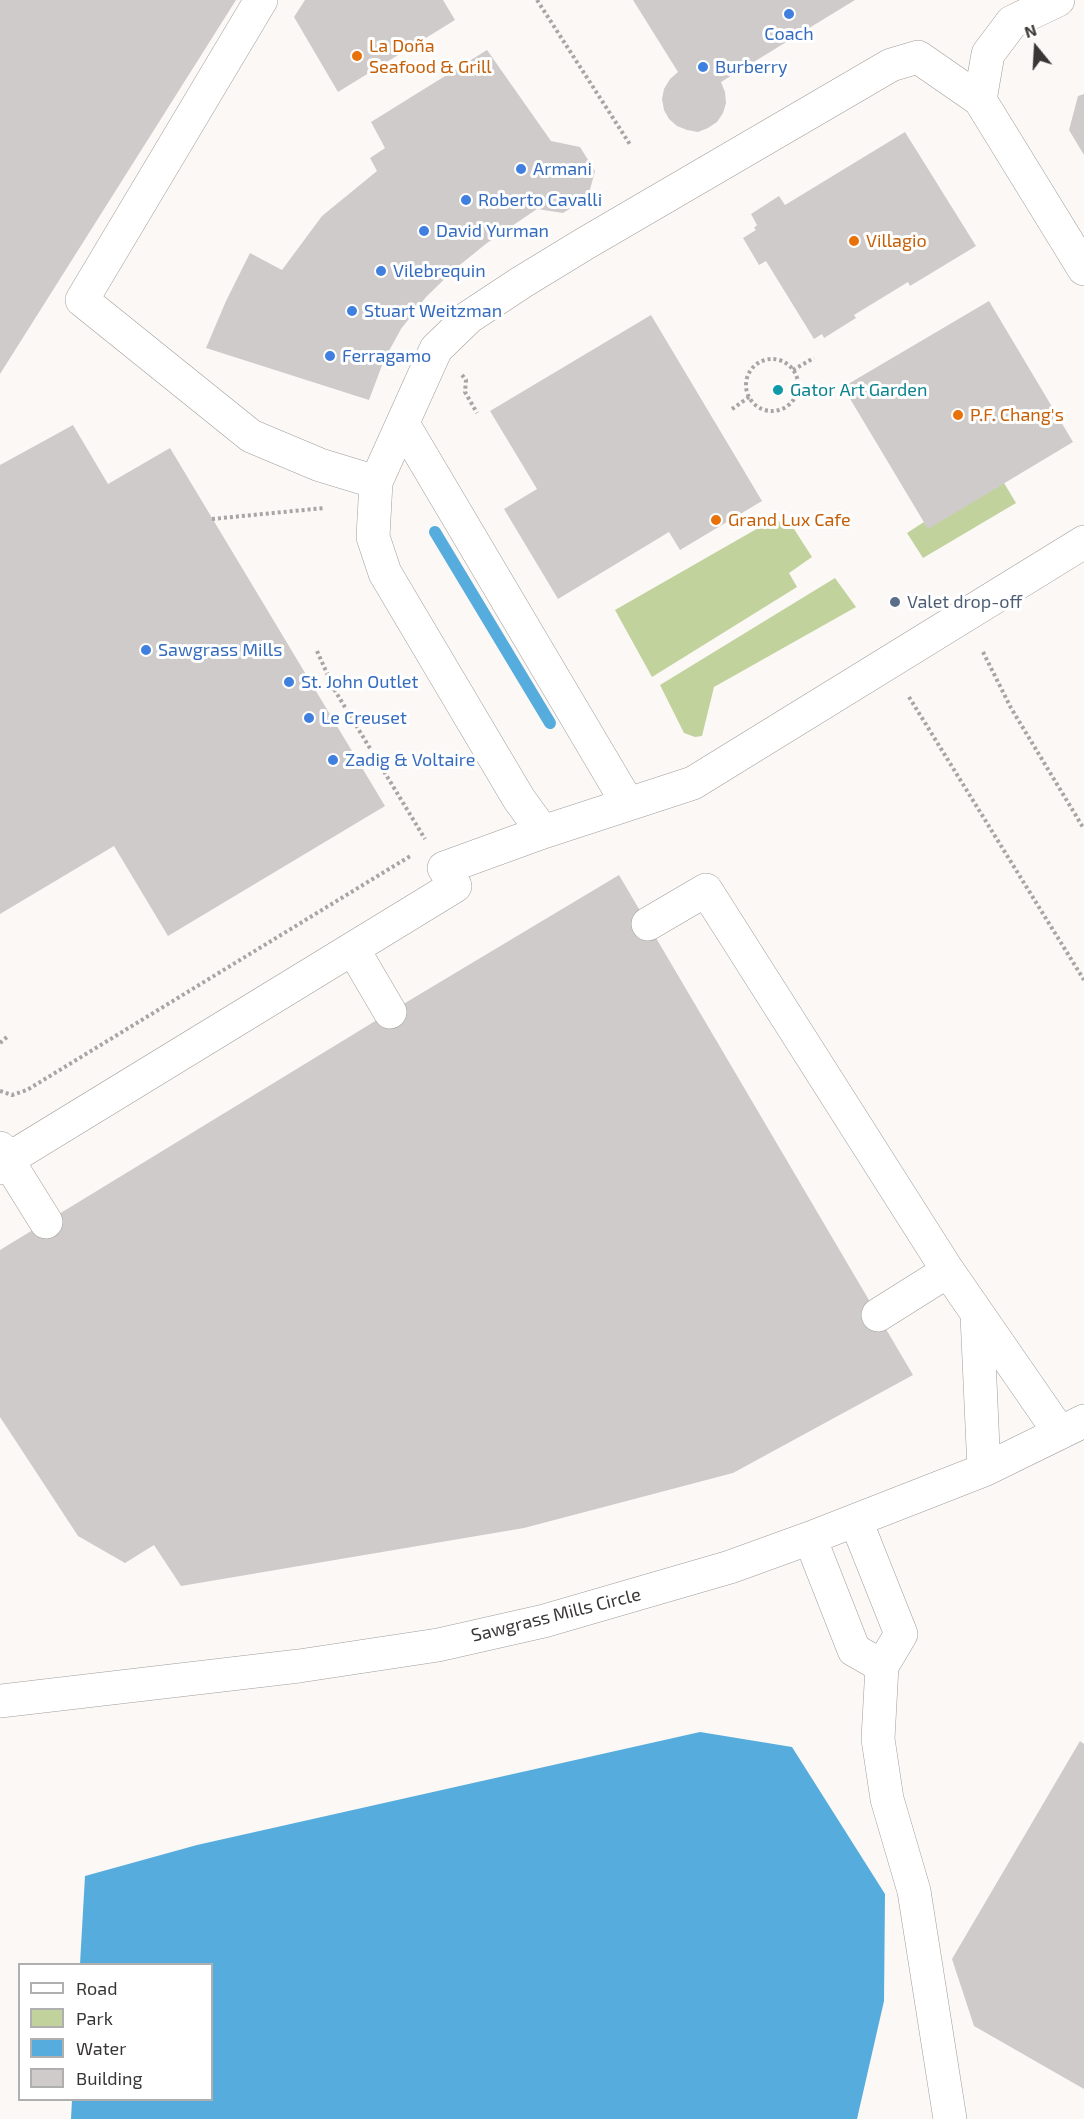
<!DOCTYPE html>
<html>
<head>
<meta charset="utf-8">
<style>
  body { margin:0 }
  #map { position:relative; width:1084px; height:2119px; overflow:hidden; background:#fbf8f6; font-family:"Exo 2",sans-serif }
  canvas { display:block }
  .legend { position:absolute; left:18px; top:1963px; width:195px; height:138px; box-sizing:border-box; background:#fff; border:2px solid #b0afaf; margin:0; padding:8px 10px; list-style:none; font-size:18px; color:#393736 }
  .legend li { display:flex; align-items:center; gap:12px; height:30px }
  .legend b { width:30px; border:2px solid #b0afaf }
  .north { position:absolute; left:1006px; top:18px; width:60px; height:60px; -webkit-text-stroke:4px #fff; paint-order:stroke; rotate:342deg; font-size:16px; font-weight:700; line-height:24px; text-align:center; color:#393736 }
  .north::after { content:''; display:block; margin:auto; width:21px; height:27px; background:#393736; clip-path:polygon(50% 0,100% 100%,50% 72%,0 100%) }
</style>
</head>
<body>
<div id="map">
<canvas width="1084" height="2119"></canvas>
<ul class="legend">
<li><b style="height:8px;background:#fff"></b>Road</li>
<li><b style="height:16px;background:#c1d29c"></b>Park</li>
<li><b style="height:16px;background:#56addd"></b>Water</li>
<li><b style="height:16px;background:#cfcbca"></b>Building</li>
</ul>
<div class="north">N</div>
</div>
<script>
const ctx = document.querySelector('canvas').getContext('2d');
ctx.lineJoin = 'round';
function fillPath(path, color) { ctx.fillStyle = color; ctx.fill(path, 'evenodd'); }
const poly = rows => new Path2D(rows.map(r => 'M' + r).join(''));
function trace(path, color, width, dash) { ctx.strokeStyle = color; ctx.lineWidth = width; ctx.lineCap = dash ? 'butt' : 'round'; ctx.setLineDash(dash || []); ctx.stroke(path); }
function drawText(font, color, halo, rows, align = 'center') {
  ctx.font = font + ' "Exo 2",sans-serif'; ctx.lineWidth = 6; ctx.setLineDash([]); ctx.textBaseline = 'middle'; ctx.strokeStyle = halo; ctx.fillStyle = color; for (const [text, x, y, turn = 0] of rows) {
    ctx.save(); ctx.translate(x, y); ctx.rotate((+turn || 0) * Math.PI / 180); ctx.textAlign = isNaN(turn) ? turn : align; if (halo) ctx.strokeText(text, 0, 0); ctx.fillText(text, 0, 0); ctx.restore();
  }
}
fillPath(poly([
  [1004,483,1016,503,923,558,907,533,924,522,928,528],
  [774,519,794,529,812,557,789,573,797,587,652,677,615,610],
  [835,578,856,607,714,687,702,736,695,737,684,733,660,685]
]), '#c1d29c');
fillPath(poly([
  [700,1732,792,1747,885,1894,884,2001,857,2119,71,2119,72,2100,212,2100,212,1964,80,1964,85,1876,197,1845]
]), '#56addd');
trace(poly([
  [435,532,550,723]
]), '#56addd', 12);
fillPath(poly([
  [0,0,236,0,0,374],
  [305,0,443,0,455,20,338,92,294,17],
  [633,0,855,0,721,82,725,92,726,103,723,113,717,122,708,128,698,132,687,130,677,126,669,119,664,110,662,99,664,89,670,79,678,72],
  [487,50,551,141,580,147,595,171,588,197,563,213,537,209,487,243,456,268,426,297,401,329,384,360,369,400,206,348,226,301,250,253,282,270,322,216,377,171,370,158,385,148,371,122],
  [1084,94,1084,155,1069,130,1078,96],
  [905,132,976,246,910,286,908,282,854,315,856,318,824,338,822,334,814,339,766,261,759,265,743,238,756,230,754,228,757,225,751,214,779,196,785,205],
  [989,301,1073,442,928,529,843,387],
  [651,315,762,501,680,550,669,532,558,599,504,509,537,489,490,411],
  [73,425,108,484,170,448,385,806,168,936,114,846,0,914,0,465],
  [619,875,913,1375,733,1473,524,1528,181,1586,154,1545,125,1563,78,1536,0,1417,0,1250,390,1012],
  [1080,1741,1084,1744,1084,2089,974,2026,952,1959]
]), '#cfcbca');
const minor = poly([
  [261,0,82,300,251,436,320,465,376,482],
  [980,100,988,54,1012,22,1058,0],
  [403,424,628,804],
  [543,832,519,799,385,573,373,537,376,482,436,349,469,317,522,282,586,243,891,65,918,57,980,100,1084,269],
  [648,924,706,890,948,1271,1060,1433],
  [353,949,390,1012],
  [0,1148,46,1222],
  [0,1168,7,1160,455,886,444,868,543,832,693,783,1084,542],
  [878,1315,948,1271],
  [977,1315,984,1470],
  [856,1521,901,1634,882,1666,878,1739,887,1799,914,1891,950,2119],
  [810,1538,854,1650,882,1666],
  [0,1701,299,1666,438,1645,544,1621,730,1567,810,1538,984,1470,1084,1421]
]);
trace(minor, '#a09d9a', 34);
trace(poly([
  [537,0,631,146],
  '746 385a26 26 0 1 1 52 0a26 26 0 1 1-52 0Z',
  [793,370,814,358],
  [462,375,466,380,465,392,477,413],
  [732,409,749,397],
  [212,519,324,508],
  [317,651,334,689,425,839],
  [983,652,1011,708,1084,829],
  [909,697,1084,980],
  [0,1043,7,1037],
  [0,1091,12,1095,27,1090,412,855]
]), '#a8a5a4', 4, [3, 3]);
trace(minor, '#fff', 33);
for (const [x, y, r, color] of [
  [789,14,6,"#3f7fe0"],
  [357,56,6,"#e8710a"],
  [703,67,6,"#3f7fe0"],
  [521,169,6,"#3f7fe0"],
  [466,200,6,"#3f7fe0"],
  [424,231,6,"#3f7fe0"],
  [854,241,6,"#e8710a"],
  [381,271,6,"#3f7fe0"],
  [352,311,6,"#3f7fe0"],
  [330,356,6,"#3f7fe0"],
  [778,390,6,"#0f9aa8"],
  [958,415,6,"#e8710a"],
  [716,520,6,"#e8710a"],
  [895,602,6,"#5c6f8a"],
  [146,650,6,"#3f7fe0"],
  [289,682,6,"#3f7fe0"],
  [309,718,6,"#3f7fe0"],
  [333,760,6,"#3f7fe0"]
]) { const dot = new Path2D(); dot.arc(x, y, r, 0, 2 * Math.PI); ctx.fillStyle = color; ctx.fill(dot); trace(dot, '#fff', 2); }
drawText('18px', '#366cbe', '#fff', [
  ["Coach",789,34,"center"],
  ["Burberry",715,67],
  ["Armani",533,169],
  ["Roberto Cavalli",478,200],
  ["David Yurman",436,231],
  ["Vilebrequin",393,271],
  ["Stuart Weitzman",364,311],
  ["Ferragamo",342,356],
  ["Sawgrass Mills",158,650],
  ["St. John Outlet",301,682],
  ["Le Creuset",321,718],
  ["Zadig & Voltaire",345,760]
], 'left');
drawText('18px', '#c56008', '#fff', [
  ["La Doña",369,46],
  ["Seafood & Grill",369,67],
  ["Villagio",866,241],
  ["P.F. Chang's",970,415],
  ["Grand Lux Cafe",728,520]
], 'left');
drawText('18px', '#0d838f', '#fff', [
  ["Gator Art Garden",790,390]
], 'left');
drawText('18px', '#4e5e75', '#fff', [
  ["Valet drop-off",907,602]
], 'left');
drawText('18px', '#393736', '#fff', [
  ["Sawgrass Mills Circle",556,1615,-14]
]);
</script>
</body>
</html>
